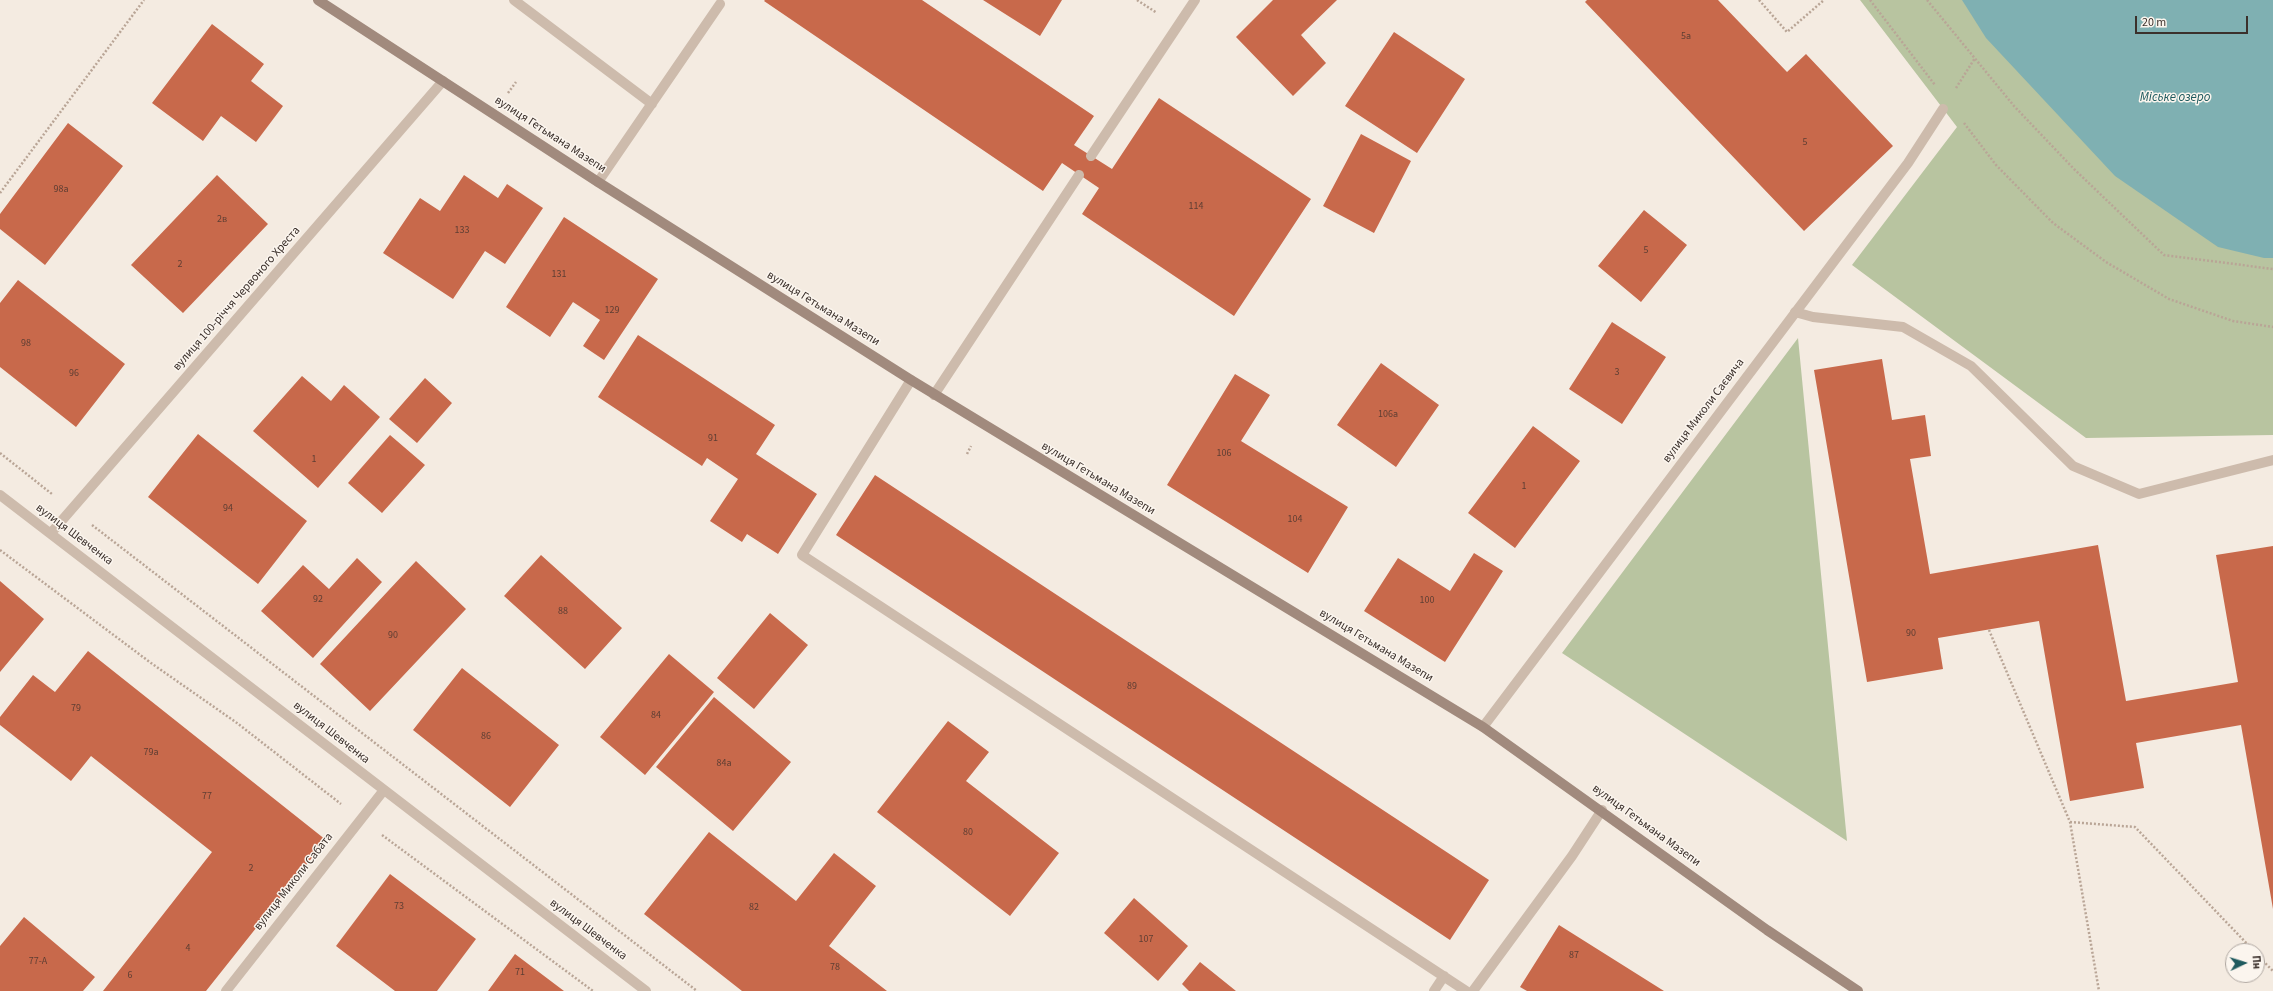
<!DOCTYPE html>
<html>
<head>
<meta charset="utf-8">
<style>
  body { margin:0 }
  #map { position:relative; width:2273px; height:991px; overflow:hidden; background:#f4ebe1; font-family:"Source Sans 3",sans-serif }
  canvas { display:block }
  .north { position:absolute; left:2225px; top:943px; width:40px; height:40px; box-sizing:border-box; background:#fbf5ee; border:1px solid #aea6a0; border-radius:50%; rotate:86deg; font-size:11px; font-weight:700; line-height:16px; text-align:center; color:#3b302b }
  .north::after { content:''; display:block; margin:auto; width:14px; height:18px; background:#1f5a5e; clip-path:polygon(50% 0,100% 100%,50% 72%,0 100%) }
  .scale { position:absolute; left:2135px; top:16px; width:113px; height:18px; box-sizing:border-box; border:2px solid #3b302b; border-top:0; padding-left:5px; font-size:12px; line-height:14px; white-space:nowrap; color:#3b302b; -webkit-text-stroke:3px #fbf5ee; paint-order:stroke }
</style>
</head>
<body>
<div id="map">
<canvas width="2273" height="991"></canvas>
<div class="north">Пн</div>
<div class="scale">20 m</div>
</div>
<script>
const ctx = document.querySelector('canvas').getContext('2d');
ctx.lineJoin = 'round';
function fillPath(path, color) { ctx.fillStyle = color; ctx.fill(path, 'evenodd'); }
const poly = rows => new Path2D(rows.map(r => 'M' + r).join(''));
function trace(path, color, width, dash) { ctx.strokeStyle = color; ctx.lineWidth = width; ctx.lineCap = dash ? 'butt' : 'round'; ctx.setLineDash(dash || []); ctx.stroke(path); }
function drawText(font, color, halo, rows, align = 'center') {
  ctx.font = font + ' "Source Sans 3",sans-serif'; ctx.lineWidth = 3; ctx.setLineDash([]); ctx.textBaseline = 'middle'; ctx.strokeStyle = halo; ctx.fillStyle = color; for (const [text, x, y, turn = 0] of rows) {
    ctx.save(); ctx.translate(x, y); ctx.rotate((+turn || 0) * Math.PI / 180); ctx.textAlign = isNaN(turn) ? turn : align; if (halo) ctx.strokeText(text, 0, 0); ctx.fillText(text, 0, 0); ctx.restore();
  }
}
fillPath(poly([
  [1860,0,2273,0,2273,435,2086,438,1852,265,1957,127],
  [1798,338,1847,841,1562,653]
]), '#b8c4a0');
fillPath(poly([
  [1962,0,2273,0,2273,258,2264,258,2218,247,2115,176,1986,38]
]), '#7fb0b2');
fillPath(poly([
  [765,0,922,0,1094,116,1074,145,1112,169,1159,98,1311,199,1234,316,1082,214,1099,188,1062,163,1043,191,764,1],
  [983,0,1062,0,1040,36],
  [1273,0,1337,0,1301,35,1326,63,1293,96,1236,37],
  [1587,0,1718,0,1787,72,1806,54,1893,146,1804,231,1585,2],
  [212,24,264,64,251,81,283,106,256,142,221,116,203,141,152,103],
  [1394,32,1465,79,1417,153,1345,106],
  [68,123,123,166,45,265,0,229,0,214],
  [1361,134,1411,161,1374,233,1323,206],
  [217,175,268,224,183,313,131,265],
  [464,175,498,198,507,184,543,208,505,264,485,251,453,299,383,253,420,198,440,211],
  [1644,210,1687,245,1641,302,1598,266],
  [564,217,658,279,604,360,583,346,600,320,573,302,550,337,506,307],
  [18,280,125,364,76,427,0,367,0,303],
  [1612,322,1666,357,1622,424,1569,389],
  [638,335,775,425,756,454,817,494,778,554,747,534,742,542,710,521,738,479,707,458,702,466,598,397],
  [1882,359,1892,420,1925,415,1931,456,1910,459,1930,574,2098,545,2126,701,2238,682,2216,555,2273,546,2273,909,2241,725,2136,743,2144,788,2070,801,2039,621,1938,638,1943,669,1867,682,1814,370],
  [1381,363,1439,405,1396,467,1337,425],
  [1235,374,1270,395,1241,441,1348,507,1308,573,1167,485],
  [302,376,331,401,344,385,380,417,318,488,253,431],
  [425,378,452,403,417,443,389,419],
  [1533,426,1580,461,1515,548,1468,513],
  [198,434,307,521,258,584,148,497],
  [390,435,425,465,382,513,348,483],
  [875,475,1489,880,1450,940,836,535],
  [1474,553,1503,571,1445,662,1364,611,1398,558,1450,591],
  [541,555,622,628,585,669,504,596],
  [357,558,382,582,313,658,261,611,303,565,329,589],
  [416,561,466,609,370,711,320,664],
  [0,581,44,619,0,672],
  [770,613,808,645,754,709,717,678],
  [88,651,326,840,206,991,103,991,212,852,91,756,71,781,0,725,0,717,33,675,55,692],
  [669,654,714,692,645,775,600,737],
  [462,668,559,745,510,807,413,730],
  [714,697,791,762,733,831,656,767],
  [948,721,989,752,966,781,1059,853,1010,916,877,812],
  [709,832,796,901,834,853,876,886,829,946,887,991,742,991,644,914],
  [390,874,476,939,437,991,395,991,336,946],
  [1134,898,1188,946,1158,981,1104,933],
  [24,917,95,977,83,991,0,991,0,946],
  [1559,925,1664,991,1527,991,1520,987],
  [515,954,564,991,488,991],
  [1200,962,1236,991,1189,991,1182,984]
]), '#c8694b');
trace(poly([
  [1137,0,1157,13],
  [1759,0,1787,32,1824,0],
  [1870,0,1935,85],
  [1927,0,2014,106,2074,169,2164,255,2273,269],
  [1956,88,1975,58],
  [508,93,516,82],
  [1964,123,1996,165,2053,223,2106,262,2169,299,2233,321,2273,327],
  [0,193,144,0],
  [0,453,52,494],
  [967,454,971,446],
  [92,525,697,991],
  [0,550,151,663,237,723,341,804],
  [1989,630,2070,822,2099,991],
  [2070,822,2135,827,2254,951],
  [382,835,593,991],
  [2257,955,2273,971]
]), '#b9a596', 2.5, [2, 2]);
trace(poly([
  [514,0,652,104],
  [1091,156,1195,0],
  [598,182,720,4],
  [1795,312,1813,317,1903,327,1971,366,2073,466,2139,494,2273,460],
  [911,380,802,555,1466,991],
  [934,395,1079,175],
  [1434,991,1444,976],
  [1473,991,1572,856,1602,810]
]), '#cdbbac', 10);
trace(poly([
  [0,495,646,991],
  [51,533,443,81],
  [1483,727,1908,163,1943,109],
  [226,991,384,790]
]), '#cdbbac', 10);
trace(poly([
  [318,0,598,182,911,380,1483,727,1767,930,1858,991]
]), '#a18a7d', 10);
drawText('10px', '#5e3e33', null, [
  ["5а",1686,37],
  ["5",1805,143],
  ["98а",61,190],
  ["114",1196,207],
  ["2в",222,220],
  ["133",462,231],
  ["5",1646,251],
  ["2",180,265],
  ["131",559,275],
  ["129",612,311],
  ["98",26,344],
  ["3",1617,373],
  ["96",74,374],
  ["106а",1388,415],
  ["91",713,439],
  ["106",1224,454],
  ["1",314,460],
  ["1",1524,487],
  ["94",228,509],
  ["104",1295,520],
  ["92",318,600],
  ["100",1427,601],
  ["88",563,612],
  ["90",1911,634],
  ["90",393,636],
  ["89",1132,687],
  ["79",76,709],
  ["84",656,716],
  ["86",486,737],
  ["79а",151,753],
  ["84а",724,764],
  ["77",207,797],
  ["80",968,833],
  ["2",251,869],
  ["73",399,907],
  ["82",754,908],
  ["107",1146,940],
  ["4",188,949],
  ["87",1574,956],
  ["77-А",38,962],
  ["78",835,968],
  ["71",520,973],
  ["6",130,976]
]);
drawText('12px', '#3b302b', '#fbf5ee', [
  ["вулиця Гетьмана Мазепи",550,135,33],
  ["вулиця 100-річчя Червоного Хреста",237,299,-49],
  ["вулиця Гетьмана Мазепи",823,309,32],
  ["вулиця Миколи Саєвича",1704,411,-53],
  ["вулиця Гетьмана Мазепи",1098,479,31],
  ["вулиця Шевченка",74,535,37],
  ["вулиця Гетьмана Мазепи",1376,646,31],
  ["вулиця Шевченка",331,733,38],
  ["вулиця Гетьмана Мазепи",1646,826,36],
  ["вулиця Миколи Сабата",294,882,-52],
  ["вулиця Шевченка",588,930,37]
]);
drawText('italic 13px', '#1f5a5e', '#fbf5ee', [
  ["Міське озеро",2175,98]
]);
</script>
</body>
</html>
